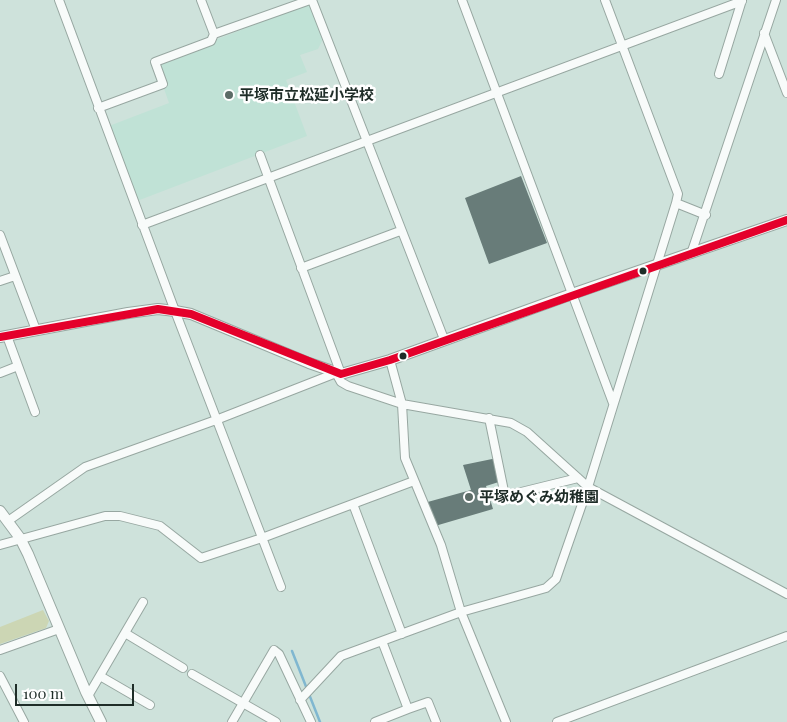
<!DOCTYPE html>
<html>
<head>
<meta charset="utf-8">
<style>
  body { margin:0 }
  #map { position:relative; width:787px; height:722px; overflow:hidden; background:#cee2db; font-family:"Playfair Display",serif }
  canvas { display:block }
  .scale { position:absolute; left:15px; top:684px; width:119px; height:22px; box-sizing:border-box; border:2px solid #1f2d28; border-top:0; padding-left:6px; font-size:15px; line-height:18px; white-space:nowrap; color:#1f2d28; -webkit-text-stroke:4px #fff; paint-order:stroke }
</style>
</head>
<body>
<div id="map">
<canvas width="787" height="722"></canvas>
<div class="scale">100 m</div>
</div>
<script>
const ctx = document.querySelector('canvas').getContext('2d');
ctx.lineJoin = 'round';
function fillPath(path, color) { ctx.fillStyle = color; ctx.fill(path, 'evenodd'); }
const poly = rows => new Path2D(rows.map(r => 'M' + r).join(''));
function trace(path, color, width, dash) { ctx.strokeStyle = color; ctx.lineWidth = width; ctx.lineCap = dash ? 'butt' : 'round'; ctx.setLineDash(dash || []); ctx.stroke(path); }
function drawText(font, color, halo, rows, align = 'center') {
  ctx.font = font + ' "Playfair Display","Noto Sans JP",serif'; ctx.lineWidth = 5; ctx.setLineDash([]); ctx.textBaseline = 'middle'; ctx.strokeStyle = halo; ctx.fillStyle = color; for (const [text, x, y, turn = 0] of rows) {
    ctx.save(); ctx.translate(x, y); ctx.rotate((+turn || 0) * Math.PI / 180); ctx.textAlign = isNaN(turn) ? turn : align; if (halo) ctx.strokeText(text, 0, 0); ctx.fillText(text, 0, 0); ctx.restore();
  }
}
fillPath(poly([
  [308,4,311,5,323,39,318,49,300,55,307,72,286,80,307,136,137,201,109,126,169,103,163,86,167,85,160,64,161,61]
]), '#c0e2d6');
fillPath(poly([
  [43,610,49,621,46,628,0,644,0,627]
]), '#ccd6b4');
trace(poly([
  [292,651,320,722]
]), '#80b7d0', 2.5);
fillPath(poly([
  [521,176,547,243,489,264,465,198],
  [497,458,502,481,486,486,493,509,435,526,424,503,471,490,463,465]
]), '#687c79');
const street = poly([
  [59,0,175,311,281,587],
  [201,0,214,34],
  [312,0,444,339],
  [462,0,613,403],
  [605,0,678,194,676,203,706,215],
  [764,33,787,93],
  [719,74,742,0],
  [98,108,163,84,155,62,211,41,214,34,310,0],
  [260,155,341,374],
  [142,225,742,1],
  [0,235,36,330],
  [691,254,776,0],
  [301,268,400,231],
  [0,281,15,276],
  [7,336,35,412],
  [390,360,402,404,405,458,441,545,461,612,506,722],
  [0,373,18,366],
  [489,418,505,496,578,478],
  [353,504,402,634],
  [8,521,85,467,216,420,336,373,341,382,348,386,402,404,511,423,527,432,588,487,787,594],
  [0,545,105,516,120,516,160,526,201,558,262,538,414,481],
  [125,633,183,668],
  [0,650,59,629],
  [192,674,276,722],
  [0,676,24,722],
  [100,676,150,705],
  [88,696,143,602],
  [300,700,341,656,461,612,546,588,556,579,588,487,676,203],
  [408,709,428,702,436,722],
  [232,722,274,650,279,654,311,722],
  [375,722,408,709,382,641],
  [557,722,787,636]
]);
const secondary = poly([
  [0,337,128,313,158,309,175,311,191,314,309,363,341,374,390,360,572,294,787,220],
  [0,511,20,538,28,554,86,692,101,722]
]);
trace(street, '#97a7a1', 10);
trace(secondary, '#97a7a1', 12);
trace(street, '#f8fbfa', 8);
trace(secondary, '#f8fbfa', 10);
trace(poly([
  [0,337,158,309,191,314,341,374,390,360,787,220]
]), '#e4002b', 8);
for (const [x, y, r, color] of [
  [229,95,5,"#5c6c67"],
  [643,271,4.5,"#1f2d28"],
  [403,356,4.5,"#1f2d28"],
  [469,497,5,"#5c6c67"]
]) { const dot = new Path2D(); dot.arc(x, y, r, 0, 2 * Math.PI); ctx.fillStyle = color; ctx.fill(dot); trace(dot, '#fff', 2); }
drawText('bold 15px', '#1f2d28', '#fff', [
  ["平塚市立松延小学校",239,95],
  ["平塚めぐみ幼稚園",479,497]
], 'left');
</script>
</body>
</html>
